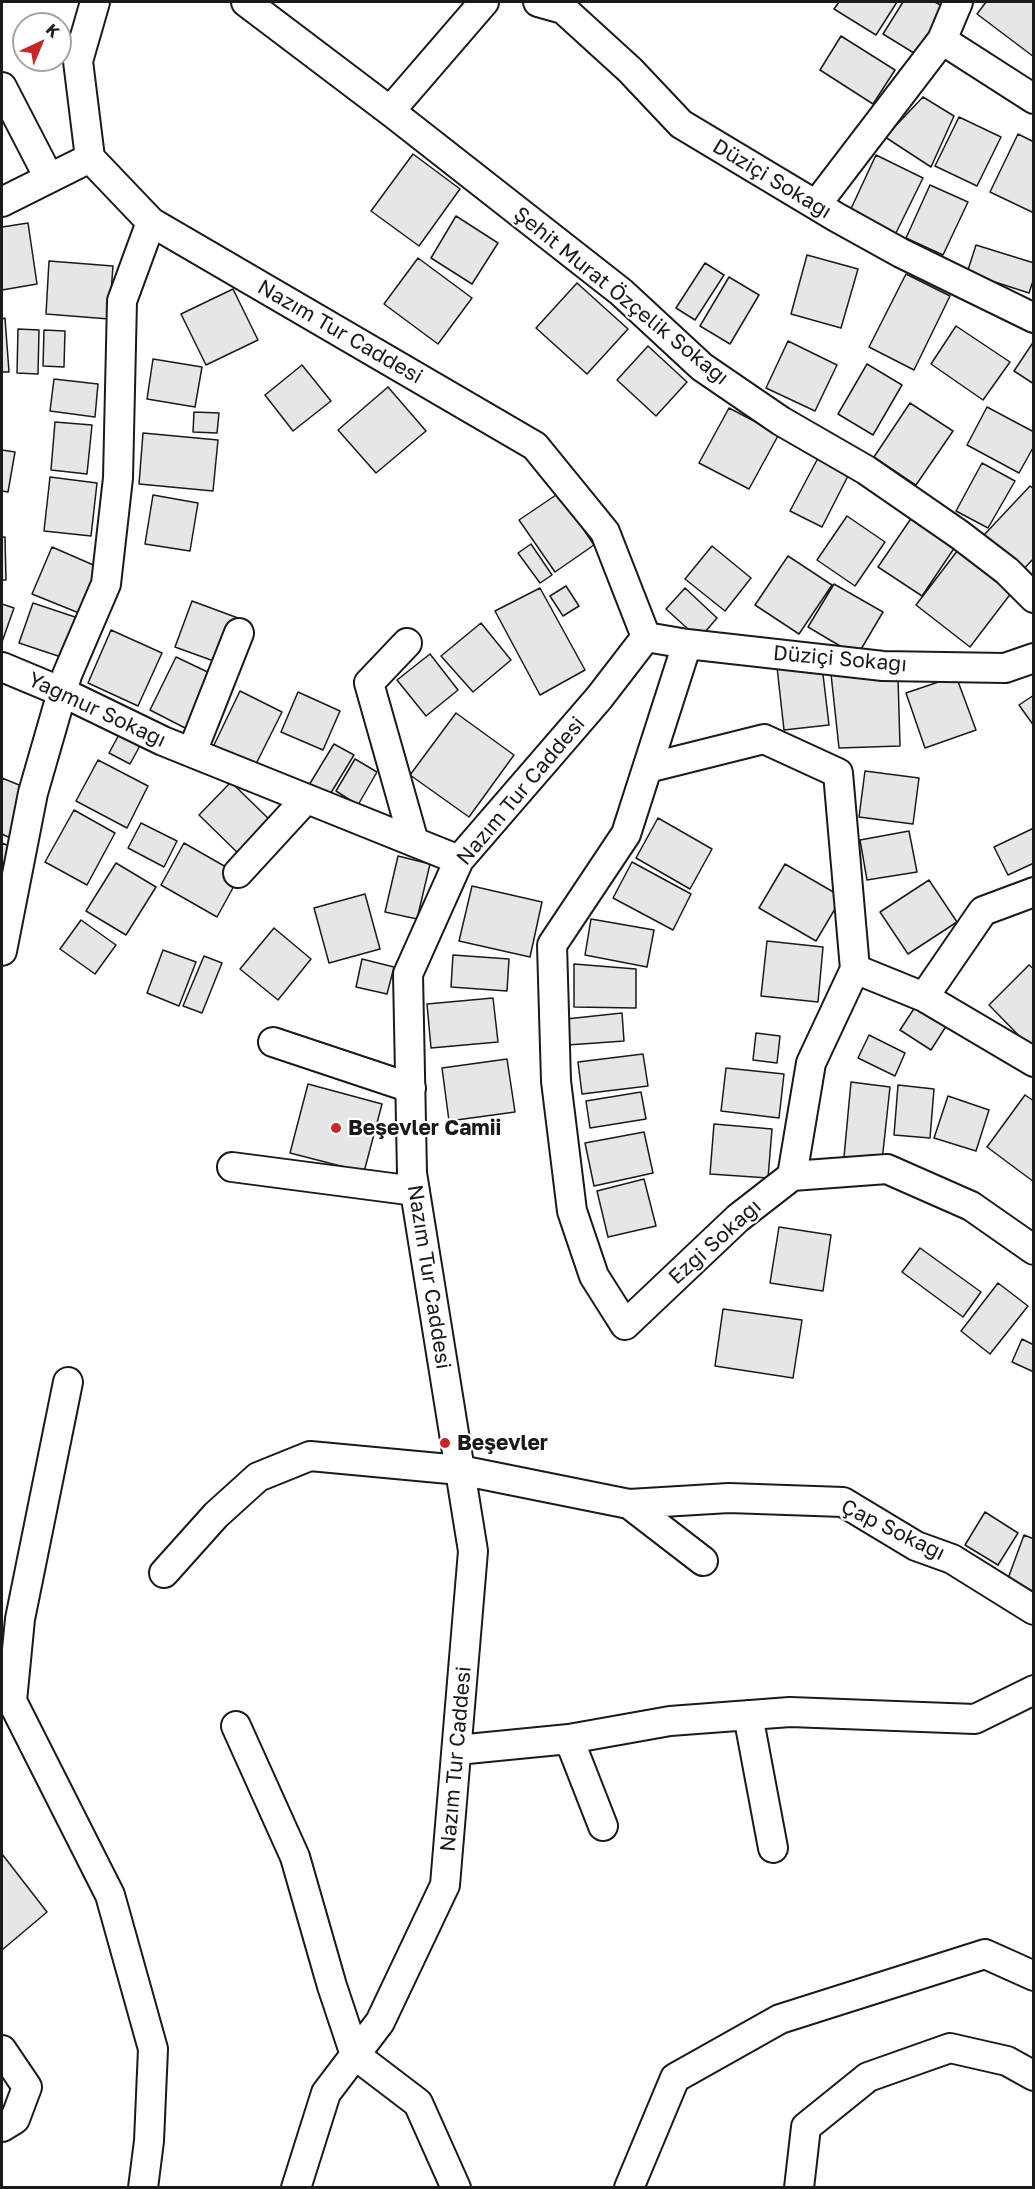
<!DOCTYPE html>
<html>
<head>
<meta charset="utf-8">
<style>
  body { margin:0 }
  #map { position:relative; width:1035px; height:2189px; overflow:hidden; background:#fff; font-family:"Golos Text",sans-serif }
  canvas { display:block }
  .frame { position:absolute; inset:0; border:3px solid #1a1a1a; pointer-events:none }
  .north { position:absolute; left:12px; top:12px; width:60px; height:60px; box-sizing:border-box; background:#fff; border:2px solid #a3a3a3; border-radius:50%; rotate:44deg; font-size:16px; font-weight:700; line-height:24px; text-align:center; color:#1a1a1a }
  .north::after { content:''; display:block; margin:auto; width:21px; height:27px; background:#c62828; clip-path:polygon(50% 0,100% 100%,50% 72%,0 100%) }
</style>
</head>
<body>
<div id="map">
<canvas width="1035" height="2189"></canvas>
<div class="frame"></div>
<div class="north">K</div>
</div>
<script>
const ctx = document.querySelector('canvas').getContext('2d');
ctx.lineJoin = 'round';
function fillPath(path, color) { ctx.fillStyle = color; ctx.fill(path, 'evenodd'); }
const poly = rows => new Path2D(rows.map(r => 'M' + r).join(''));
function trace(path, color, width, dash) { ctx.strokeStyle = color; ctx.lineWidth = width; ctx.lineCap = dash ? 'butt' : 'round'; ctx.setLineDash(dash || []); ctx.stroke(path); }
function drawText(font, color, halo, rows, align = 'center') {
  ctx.font = font + ' "Golos Text",sans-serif'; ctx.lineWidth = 4.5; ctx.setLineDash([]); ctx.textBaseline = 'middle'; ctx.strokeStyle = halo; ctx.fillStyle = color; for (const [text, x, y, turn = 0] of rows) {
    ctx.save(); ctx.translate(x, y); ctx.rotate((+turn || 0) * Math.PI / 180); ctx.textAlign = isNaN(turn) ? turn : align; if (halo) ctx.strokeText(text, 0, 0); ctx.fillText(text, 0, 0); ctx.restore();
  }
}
const building = poly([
  [839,2,897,2,876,35,834,9,839,2],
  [903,2,935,2,951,11,922,58,883,34,903,2],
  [986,2,1034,2,1034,57,977,14,986,2],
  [841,36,895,70,873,104,820,70,841,36],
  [923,97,954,116,931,167,885,137,923,97],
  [959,117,1001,137,977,186,935,166,959,117],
  [1018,134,1034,142,1034,213,990,192,1018,134],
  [413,154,460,189,419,246,371,211,413,154],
  [876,155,923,178,895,235,849,213,876,155],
  [930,185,968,202,943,255,906,238,930,185],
  [456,216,498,243,472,284,431,258,456,216],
  [28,223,37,284,2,290,2,227,28,223],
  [976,245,1034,263,1034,278,1029,293,967,273,976,245],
  [807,255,858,269,841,328,791,314,807,255],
  [418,258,472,298,438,344,384,304,418,258],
  [49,261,113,266,109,319,46,314,49,261],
  [705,263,724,275,695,320,676,308,705,263],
  [906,274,950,296,914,370,869,347,906,274],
  [729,277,759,295,730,344,700,326,729,277],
  [577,283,628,329,587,374,536,328,577,283],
  [233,289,258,340,206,365,181,314,233,289],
  [5,318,9,372,2,372,2,319,5,318],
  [956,326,1010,362,983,400,931,364,956,326],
  [18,329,39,330,38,374,17,373,18,329],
  [44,330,65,331,64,367,43,366,44,330],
  [788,341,837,365,815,411,766,388,788,341],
  [1034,341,1034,384,1014,371,1034,341],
  [648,346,687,382,656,416,617,380,648,346],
  [153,359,202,367,195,407,147,399,153,359],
  [867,364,902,385,873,435,838,414,867,364],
  [302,365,331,401,293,431,265,395,302,365],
  [54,379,98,384,95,417,50,411,54,379],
  [388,387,426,431,376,473,338,430,388,387],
  [910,403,953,431,916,485,874,457,910,403],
  [987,407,1034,432,1034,446,1019,473,967,445,987,407],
  [729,408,779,434,749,489,699,463,729,408],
  [194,412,219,413,217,433,193,432,194,412],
  [55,422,92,425,87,474,51,470,55,422],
  [143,433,218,440,213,491,139,484,143,433],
  [2,450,15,452,8,492,2,491,2,450],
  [818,458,849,474,822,527,790,511,818,458],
  [982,463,1015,481,988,528,956,511,982,463],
  [50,477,97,483,91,536,44,531,50,477],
  [1030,486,1034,489,1034,558,1022,571,984,535,1030,486],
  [559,493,594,545,555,572,519,520,559,493],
  [153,495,198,503,190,551,145,544,153,495],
  [847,516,885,542,855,586,817,560,847,516],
  [912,517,955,547,922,596,878,567,912,517],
  [2,537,5,537,6,580,2,580,2,537],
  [531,544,552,575,540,583,518,553,531,544],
  [712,546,751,578,725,611,685,579,712,546],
  [961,546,1015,588,970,647,916,605,961,546],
  [52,547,98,567,79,613,32,594,52,547],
  [788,556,832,585,799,634,755,605,788,556],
  [834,584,883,612,857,656,808,627,834,584],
  [566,586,579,606,563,616,550,596,566,586],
  [540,588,585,670,540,695,495,611,540,588],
  [685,588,717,618,699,639,666,609,685,588],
  [192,601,238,618,222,664,175,647,192,601],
  [33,603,78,618,64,658,19,643,33,603],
  [2,604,14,608,2,642,2,604],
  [481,623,511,660,473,692,441,656,481,623],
  [111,630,162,653,138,706,88,683,111,630],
  [430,654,458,690,426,716,397,680,430,654],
  [176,657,214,675,187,729,150,710,176,657],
  [822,666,829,725,784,730,777,667,822,666],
  [831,674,898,678,900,746,839,748,831,674],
  [956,676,976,730,925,748,906,693,956,676],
  [240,691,282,712,254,768,213,747,240,691],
  [298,692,340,711,323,750,281,732,298,692],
  [1034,695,1034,726,1019,705,1034,695],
  [456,713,514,755,469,817,410,775,456,713],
  [121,731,142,742,130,764,109,753,121,731],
  [334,744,354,755,329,796,309,785,334,744],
  [355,759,377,772,358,805,336,791,355,759],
  [98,760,148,786,127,828,76,801,98,760],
  [865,771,919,778,913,824,859,817,865,771],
  [2,778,29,789,10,838,2,834,2,778],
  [231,782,275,825,242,857,199,815,231,782],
  [74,810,115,833,87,885,45,862,74,810],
  [658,818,712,849,690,889,636,858,658,818],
  [141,823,177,841,164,867,128,848,141,823],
  [1034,828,1034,863,1008,875,994,847,1034,828],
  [909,831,917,872,867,880,860,840,909,831],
  [2,843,14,848,3,876,2,876,2,843],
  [184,843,240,875,217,917,161,885,184,843],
  [398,856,430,864,417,919,385,912,398,856],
  [632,862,691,894,673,930,613,898,632,862],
  [116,863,156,887,126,935,86,911,116,863],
  [785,864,842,897,816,941,759,908,785,864],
  [929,880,957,922,908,954,880,912,929,880],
  [472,886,542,902,530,957,459,941,472,886],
  [365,894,380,949,329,963,314,908,365,894],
  [591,919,654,930,647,967,585,955,591,919],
  [81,920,116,945,95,974,60,949,81,920],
  [274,928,311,959,278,1000,240,969,274,928],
  [767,941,823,947,818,1002,761,996,767,941],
  [163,950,196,962,179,1006,147,993,163,950],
  [453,955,509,959,507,991,451,987,453,955],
  [204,956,222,963,202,1013,183,1006,204,956],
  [362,959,394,967,387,994,356,987,362,959],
  [574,964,636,969,636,1008,574,1007,574,964],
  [1029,965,1034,969,1034,1044,1030,1047,989,1005,1029,965],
  [493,998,498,1042,431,1048,427,1004,493,998],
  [919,1001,950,1020,931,1050,900,1030,919,1001],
  [622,1013,624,1041,568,1045,566,1019,622,1013],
  [756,1033,780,1036,777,1063,753,1060,756,1033],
  [869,1035,905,1053,895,1076,858,1058,869,1035],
  [643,1054,648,1086,582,1094,578,1062,643,1054],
  [507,1059,515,1112,449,1121,442,1068,507,1059],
  [726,1068,784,1074,779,1118,721,1111,726,1068],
  [851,1082,890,1087,882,1161,844,1157,851,1082],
  [308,1084,382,1104,364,1172,290,1153,308,1084],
  [898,1085,934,1089,930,1138,894,1135,898,1085],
  [641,1092,646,1119,590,1128,586,1101,641,1092],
  [1025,1095,1034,1101,1034,1182,987,1147,1025,1095],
  [948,1096,989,1110,976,1151,934,1138,948,1096],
  [714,1124,772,1129,768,1178,710,1174,714,1124],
  [644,1132,653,1173,594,1186,585,1143,644,1132],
  [644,1179,656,1226,608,1237,597,1191,644,1179],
  [779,1227,831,1235,823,1291,770,1283,779,1227],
  [920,1248,981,1292,963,1317,902,1272,920,1248],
  [998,1283,1028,1306,990,1354,961,1331,998,1283],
  [723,1309,802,1320,793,1378,715,1366,723,1309],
  [1022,1339,1034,1345,1034,1372,1012,1362,1022,1339],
  [985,1512,1018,1533,998,1565,965,1545,985,1512],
  [1024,1535,1034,1539,1034,1594,1006,1584,1024,1535],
  [2,1854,47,1912,2,1950,2,1854]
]);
fillPath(building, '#e6e6e6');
trace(building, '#1a1a1a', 1.5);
const minor = poly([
  [95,2,78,61,90,158,151,222,535,446,605,532,646,637,599,698,459,860,408,974,412,1173,473,1551,445,1885,380,2022,326,2093,296,2188],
  [246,2,390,111,484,2],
  [538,2,563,9,630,70,681,124,836,217,901,253,1034,318],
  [942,40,1034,99],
  [2,87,49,178],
  [390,111,621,292,702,367,781,421,866,470,960,535,1007,571,1034,598],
  [2,202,90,158],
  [816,205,942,40,958,2],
  [646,637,687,644,883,666,1005,668,1034,658],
  [407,643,369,683,414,842],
  [2,667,62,692,163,741,459,860],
  [192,752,239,633],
  [648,768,764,739,838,773,855,969,811,1063,792,1176,738,1218,625,1325,594,1276,572,1211,556,1081,552,945,626,834,687,644],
  [238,873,306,799],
  [2,951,33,793,67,675,106,584,118,478,122,301,151,222],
  [855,969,924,997,1034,1062],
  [924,997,983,911,1034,892],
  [273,1042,411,1088],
  [232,1167,415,1191],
  [792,1176,887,1169,971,1206,1034,1250],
  [68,1382,20,1619,12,1701,110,1895,153,2049,149,2141,143,2188],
  [629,1504,703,1561],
  [164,1573,216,1515,258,1477,310,1456,460,1470,629,1504,729,1498,843,1502,916,1546,952,1559,1034,1610],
  [748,1715,773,1848],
  [236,1726,295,1857,332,1986,355,2055,418,2103,456,2188],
  [569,1739,603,1826],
  [457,1750,569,1739,670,1721,790,1712,975,1719,1034,1690],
  [2,2050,27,2087,15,2119,2,2127],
  [629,2188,675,2078,780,2019,985,1954,1034,1976],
  [799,2188,806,2127,868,2077,950,2048,1007,2061,1034,2076]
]);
trace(minor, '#1a1a1a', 32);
trace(minor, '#fff', 28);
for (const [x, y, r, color] of [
  [336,1128,6,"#c62828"],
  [445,1443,6,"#c62828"]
]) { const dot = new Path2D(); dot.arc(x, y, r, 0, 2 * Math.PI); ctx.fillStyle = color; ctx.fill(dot); trace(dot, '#fff', 2); }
drawText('21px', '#1a1a1a', '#fff', [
  ["Düziçi Sokağı",772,179,31],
  ["Şehit Murat Özçelik Sokağı",621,296,39],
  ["Nazım Tur Caddesi",340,332,30],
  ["Düziçi Sokağı",840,659,5],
  ["Yağmur Sokağı",97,710,25],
  ["Nazım Tur Caddesi",521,791,-50],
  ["Ezgi Sokağı",715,1242,-42],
  ["Nazım Tur Caddesi",429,1277,81],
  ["Çap Sokağı",893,1530,26],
  ["Nazım Tur Caddesi",456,1759,-85]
]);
drawText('bold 21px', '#1a1a1a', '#fff', [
  ["Beşevler Camii",348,1128],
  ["Beşevler",457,1443]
], 'left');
</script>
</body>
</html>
